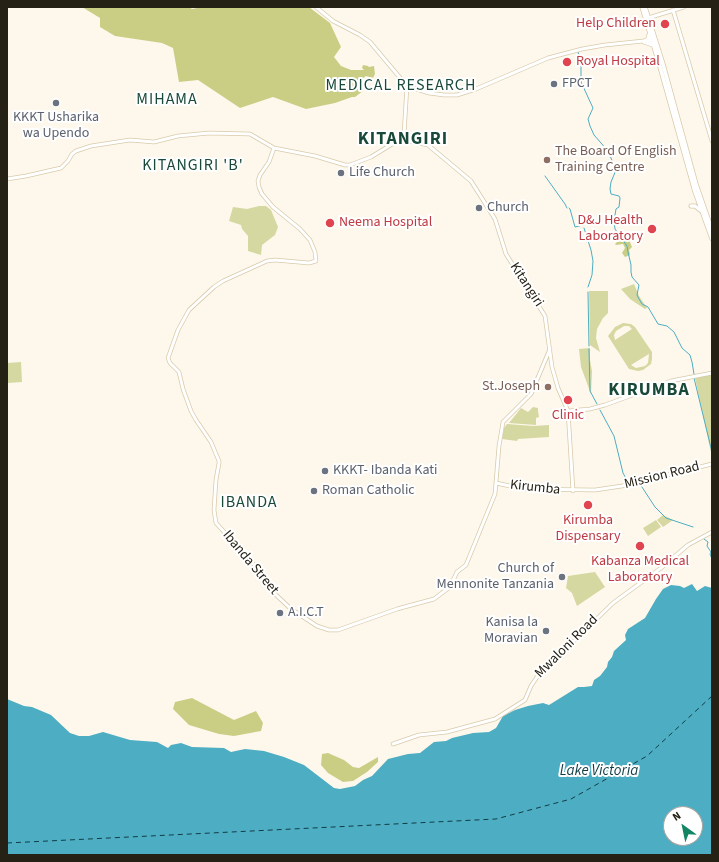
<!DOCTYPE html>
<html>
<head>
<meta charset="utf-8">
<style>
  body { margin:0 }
  #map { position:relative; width:719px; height:862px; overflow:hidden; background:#fef8ec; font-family:"Source Sans 3",sans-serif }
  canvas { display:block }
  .frame { position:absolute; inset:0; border:8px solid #262115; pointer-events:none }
  .north { position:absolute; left:663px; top:806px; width:40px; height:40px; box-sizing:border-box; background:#fff; border:1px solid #a8a6a1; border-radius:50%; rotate:327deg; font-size:11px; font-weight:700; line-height:16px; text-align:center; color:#262115 }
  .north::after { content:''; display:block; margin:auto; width:14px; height:18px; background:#138564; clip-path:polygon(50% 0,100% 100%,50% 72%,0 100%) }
</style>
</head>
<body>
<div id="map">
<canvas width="719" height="862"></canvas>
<div class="frame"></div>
<div class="north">N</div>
</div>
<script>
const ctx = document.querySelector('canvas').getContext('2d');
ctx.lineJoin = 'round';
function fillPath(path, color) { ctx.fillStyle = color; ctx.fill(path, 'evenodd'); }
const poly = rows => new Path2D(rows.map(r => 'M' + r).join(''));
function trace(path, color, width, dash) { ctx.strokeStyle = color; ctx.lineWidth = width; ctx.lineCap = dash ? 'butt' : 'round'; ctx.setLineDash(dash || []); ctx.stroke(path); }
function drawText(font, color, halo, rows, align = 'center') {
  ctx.font = font + ' "Source Sans 3",sans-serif'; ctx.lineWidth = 4; ctx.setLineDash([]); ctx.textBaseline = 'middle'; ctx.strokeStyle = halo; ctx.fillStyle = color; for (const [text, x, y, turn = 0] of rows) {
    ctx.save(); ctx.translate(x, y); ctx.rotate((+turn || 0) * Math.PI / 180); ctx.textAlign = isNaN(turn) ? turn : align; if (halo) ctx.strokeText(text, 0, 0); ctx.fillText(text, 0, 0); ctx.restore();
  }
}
fillPath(poly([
  [259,206,266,206,271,210,278,227,275,235,262,245,261,255,248,251,248,236,242,229,241,225,229,221,233,207,247,209],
  [634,284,639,296,647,308,645,309,630,299,621,289],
  [589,291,608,291,608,313,603,318,597,329,596,338,600,352,590,345],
  [623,323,631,324,635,327,652,352,652,359,651,364,643,370,638,371,629,369,608,336,615,327],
  [624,326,629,326,632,329,615,340,614,335,616,331],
  [649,354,648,363,645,366,636,368,631,365],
  [590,348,590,360,592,371,591,394,581,367,579,349],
  [21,362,22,382,7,383,7,363],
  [712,374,712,457,695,378],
  [533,407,538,408,538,411,539,417,536,418,536,425,509,423,521,408,528,412],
  [507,424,533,426,549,425,549,437,518,439,517,441,502,439,504,428],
  [663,515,673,520,663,527,657,520],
  [656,520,661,527,648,536,643,528],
  [595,572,605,587,577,606,572,593,566,588,568,576]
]), '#d5d8a1');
fillPath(poly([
  [82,7,189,7,192,9,202,7,309,7,330,23,341,47,334,57,341,66,351,70,364,70,362,68,363,65,368,66,369,67,374,66,375,74,373,78,366,76,362,79,363,91,355,97,352,97,335,103,306,109,273,97,240,108,198,80,179,82,173,48,162,43,115,36,100,27,100,18],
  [624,232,627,235,632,247,629,250,630,255,625,257,622,253,625,248,623,244,616,245,615,244,618,241,617,234],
  [192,698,234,720,256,711,263,723,261,731,234,736,219,734,189,725,173,709,175,702],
  [328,753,344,760,353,767,359,768,378,757,378,762,367,772,353,781,343,782,328,773,321,765,322,754]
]), '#cace85');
fillPath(poly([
  [692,584,697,591,705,586,712,588,712,855,7,855,7,699,24,706,32,707,51,715,70,733,79,736,89,736,103,732,130,740,157,742,168,748,171,745,181,743,192,747,224,748,231,752,245,749,264,751,284,757,304,765,334,788,340,789,355,786,363,780,372,776,388,759,408,754,420,753,434,742,446,741,452,738,473,733,489,732,496,728,503,716,515,710,528,706,543,703,549,705,578,687,584,687,592,686,594,680,600,676,607,667,608,662,612,657,614,651,626,640,625,635,628,629,645,618,656,599,663,589,671,585,680,586,684,588],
  [671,814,695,814,695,838,671,838]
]), '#4dadc2');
trace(poly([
  [578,52,581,62,581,82,593,108,588,119,590,126,594,135,608,151,616,170,611,182,610,189,611,194,619,196,620,198,619,207,616,209,614,221,615,229,627,246,628,252,631,265,631,272,632,277,639,285,637,295,639,299,642,304,648,307,658,324,667,326,674,332,682,348,690,355,692,362,694,374],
  [545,176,565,204,567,208],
  [569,208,570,209,575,227,583,225],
  [584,228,591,250,593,261,592,275,588,287],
  [588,292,589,346],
  [589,349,590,391,597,404],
  [694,378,712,452],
  [600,410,614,436,623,473,629,484],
  [633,485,640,484,655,507,666,518,693,527],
  [704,539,708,542,707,546,711,552,710,554,712,559]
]), '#4dadc2', 1);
trace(poly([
  [7,843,496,819,571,799,647,756,712,696]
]), '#113d47', 1, [5, 4]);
const secondary = poly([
  [316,7,333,21,360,35,370,42,407,86,429,93,444,95,457,95,476,89,548,58,582,49,605,45,653,40],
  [673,10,712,141],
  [648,18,684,7],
  [407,86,404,134,408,141],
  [404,140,428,145,471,181,495,219,506,254,545,316,552,367,558,388,568,411,573,491],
  [274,148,269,162,260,175,258,181,259,187,262,194,273,207,300,229,310,240,315,252,316,261,309,263,275,260,267,261,223,281,214,287,189,310,178,330,168,358,170,363,179,372,183,389,191,411,196,420,211,442,219,461,219,463,216,480,214,510,216,523,258,569,275,594,291,609,317,626,329,630,338,630,397,609,434,599,450,587,457,572,466,565,495,494,499,446,503,422,531,394,550,349],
  [7,179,26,176,61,168,68,161,72,154,76,151,91,146,130,140,154,142,178,136,209,133,250,134,274,148,315,156,345,165,350,165,371,157,402,138],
  [568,411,590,409,605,405,671,381,712,373],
  [496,483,524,489,595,490,622,486,712,464],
  [393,744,419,735,447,732,495,719,525,700,531,686,537,677,613,603,661,568,688,545,712,532]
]);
const primary = poly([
  [642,7,660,67,695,192,712,239],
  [645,7,663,64,696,184,712,230],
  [649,35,648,39,644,42,653,45],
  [691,206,695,206,700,210]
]);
trace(secondary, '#d8caab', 4.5);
trace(primary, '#d8caab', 5);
trace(secondary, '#fff', 3);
trace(primary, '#fff', 3.5);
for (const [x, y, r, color] of [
  [665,24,5,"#e0444e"],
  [567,62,5,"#e0444e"],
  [554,84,4,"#6b7280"],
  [56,103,4,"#6b7280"],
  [547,160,4,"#8d6e63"],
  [341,173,4,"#6b7280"],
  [479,208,4,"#6b7280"],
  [330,223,5,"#e0444e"],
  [652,229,5,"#e0444e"],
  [548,387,4,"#8d6e63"],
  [568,400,5,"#e0444e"],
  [325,471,4,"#6b7280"],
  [314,491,4,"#6b7280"],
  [588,505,5,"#e0444e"],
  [640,546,5,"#e0444e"],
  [562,577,4,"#6b7280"],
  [280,613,4,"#6b7280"],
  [546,631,4,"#6b7280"]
]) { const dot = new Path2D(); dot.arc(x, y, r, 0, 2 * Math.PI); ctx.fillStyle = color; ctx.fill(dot); trace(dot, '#fff', 1.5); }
drawText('14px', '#be3a42', '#fff', [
  ["Help Children",656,24,"right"],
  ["Royal Hospital",576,62,"left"],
  ["D&J Health",643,221,"right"],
  ["Laboratory",643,237,"right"],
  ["Neema Hospital",339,223,"left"],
  ["Clinic",568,416],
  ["Kirumba",588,521],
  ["Dispensary",588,537],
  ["Kabanza Medical",640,562],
  ["Laboratory",640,578]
]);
drawText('14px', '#5b616d', '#fff', [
  ["FPCT",562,84],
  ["KKKT Usharika",56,118,"center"],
  ["wa Upendo",56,134,"center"],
  ["Life Church",349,173],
  ["Church",487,208],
  ["KKKT- Ibanda Kati",333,471],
  ["Roman Catholic",322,491],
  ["Church of",554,569,"right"],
  ["Mennonite Tanzania",554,585,"right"],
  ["A.I.C.T",288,613],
  ["Kanisa la",538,623,"right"],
  ["Moravian",538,639,"right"]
], 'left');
drawText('14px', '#785e54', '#fff', [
  ["The Board Of English",555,152],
  ["Training Centre",555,168],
  ["St.Joseph",540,387,"right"]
], 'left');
drawText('14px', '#262115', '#fff', [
  ["Kitangiri",526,285,57],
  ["Mission Road",662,476,-14],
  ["Kirumba",535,488,6],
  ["Ibanda Street",250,563,50],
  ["Mwaloni Road",567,647,-45]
]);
drawText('italic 15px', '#113d47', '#fff', [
  ["Lake Victoria",599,772]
]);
ctx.letterSpacing = '1px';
drawText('16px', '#194939', '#fff', [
  ["MEDICAL RESEARCH",401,86],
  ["MIHAMA",167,100],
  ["KITANGIRI 'B'",193,166],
  ["IBANDA",249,503]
]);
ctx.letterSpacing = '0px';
ctx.letterSpacing = '1px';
drawText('bold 18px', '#194939', '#fff', [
  ["KITANGIRI",403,140],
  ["KIRUMBA",649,391]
]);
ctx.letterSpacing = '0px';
</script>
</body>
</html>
